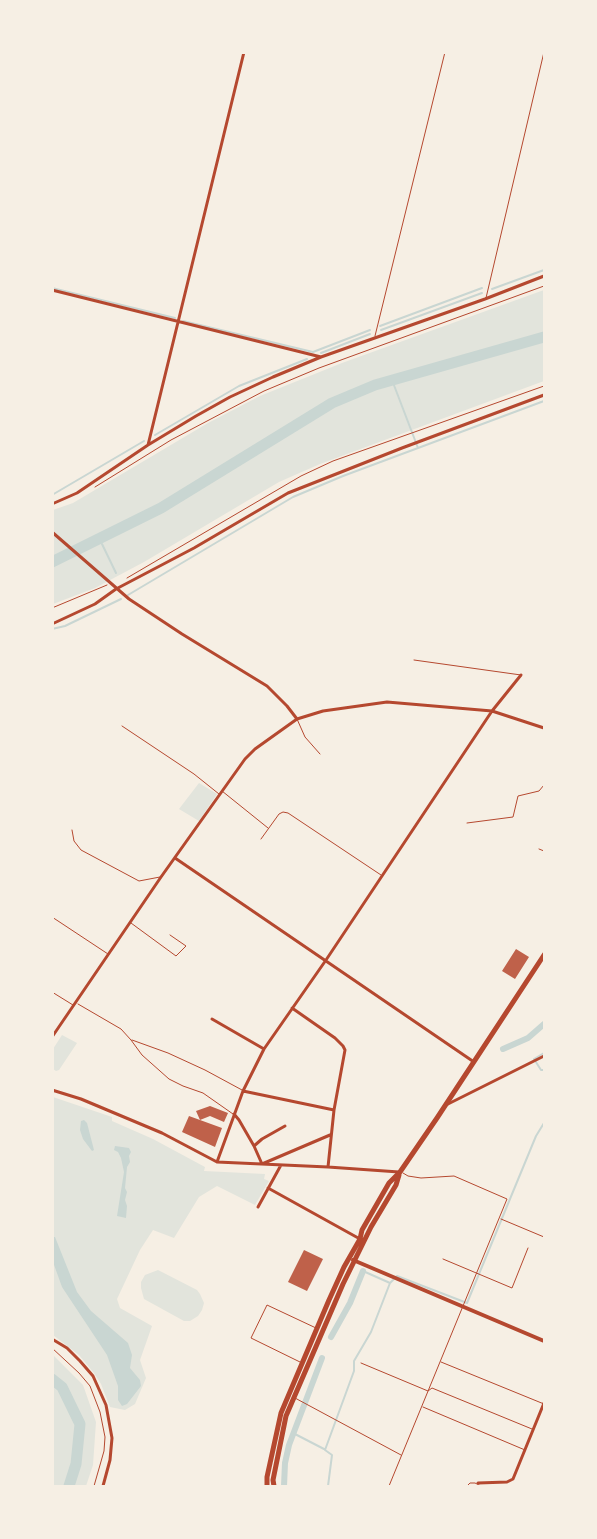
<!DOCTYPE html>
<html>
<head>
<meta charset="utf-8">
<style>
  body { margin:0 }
  #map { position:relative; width:597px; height:1539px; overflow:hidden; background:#f6efe4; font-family:"IBM Plex Sans",sans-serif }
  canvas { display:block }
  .frame { position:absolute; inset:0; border:54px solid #f6efe4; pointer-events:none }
</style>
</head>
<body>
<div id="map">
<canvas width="597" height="1539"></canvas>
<div class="frame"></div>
</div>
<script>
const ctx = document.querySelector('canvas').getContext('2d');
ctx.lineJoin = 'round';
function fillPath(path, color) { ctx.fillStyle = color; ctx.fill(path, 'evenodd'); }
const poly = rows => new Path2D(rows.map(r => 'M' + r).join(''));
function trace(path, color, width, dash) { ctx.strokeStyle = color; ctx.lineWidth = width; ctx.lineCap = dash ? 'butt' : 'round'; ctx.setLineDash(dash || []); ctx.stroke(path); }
fillPath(poly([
  [544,290,544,381,320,464,279,482,144,562,95,588,53,604,53,510,73,503,208,423,260,396,342,363],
  [199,783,217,794,199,821,179,809],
  [62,1035,77,1043,59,1070,56,1071,53,1069,53,1049],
  [53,1097,112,1117,112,1121,153,1139,205,1167,204,1171,265,1174,264,1179,269,1181,255,1205,217,1186,199,1197,174,1238,153,1230,140,1250,117,1299,120,1308,152,1326,140,1360,146,1378,135,1404,125,1410,110,1407,101,1384,94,1373,79,1355,53,1335],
  [158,1270,197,1290,200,1294,204,1303,202,1310,198,1316,190,1321,184,1321,144,1299,141,1288,141,1282,145,1275],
  [53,1355,83,1385,96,1422,93,1465,86,1486,53,1486]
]), '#e2e4dc');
fillPath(poly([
  [84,1120,87,1123,94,1150,92,1151,83,1139,80,1130,81,1121],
  [115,1146,129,1148,131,1152,129,1156,130,1162,127,1167,125,1188,127,1192,125,1200,127,1206,126,1218,117,1216,124,1172,121,1158,118,1152,114,1150],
  [53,1237,55,1237,77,1292,91,1311,128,1343,132,1355,130,1368,140,1380,141,1386,127,1404,122,1406,118,1400,118,1386,107,1355,62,1287,53,1262]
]), '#c9d6d2');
trace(poly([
  [52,288,175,318],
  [492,289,544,270],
  [183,321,313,352,370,330],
  [380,326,482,288],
  [381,330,482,293],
  [321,353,370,334],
  [392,380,418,448],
  [155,435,239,386,307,359],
  [52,495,144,441],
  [102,544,116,573],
  [128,595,293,497,343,476,544,401],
  [52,629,65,626,121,599],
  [544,1053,534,1059,541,1070,544,1070],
  [363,1271,390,1283],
  [293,1433,324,1449],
  [328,1486,332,1455,325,1450,354,1371,354,1361,371,1332,390,1283,397,1276,467,1303,536,1136,544,1123]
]), '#c9d6d2', 2);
trace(poly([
  [503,1049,528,1038,544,1024],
  [331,1337,350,1303,363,1271],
  [284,1486,285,1463,289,1445,322,1358]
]), '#c9d6d2', 6);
trace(poly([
  [52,562,161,508,332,403,375,385,544,337],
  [52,1379,62,1387,80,1424,76,1464,69,1486]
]), '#c9d6d2', 11);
fillPath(poly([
  [516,949,529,957,515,979,502,971],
  [210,1106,228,1113,224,1122,210,1116,200,1120,196,1111],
  [189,1116,222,1128,215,1147,182,1132],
  [304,1250,323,1259,307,1291,288,1282]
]), '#bf614a');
trace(poly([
  [95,487,171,440,264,391,319,368,544,286],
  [127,578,301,476,333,461,544,386],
  [52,608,107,585],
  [467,823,513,817,518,796,539,791,544,785],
  [52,1348,79,1373,90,1386,100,1412,105,1437,104,1451,94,1486]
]), '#b5482f', 1);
trace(poly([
  [486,298,544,52],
  [375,336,445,52],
  [414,660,521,675],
  [297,719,305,737,320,754],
  [122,726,194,774,219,794],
  [222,791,268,828],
  [72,830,74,841,81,850,139,881,160,877],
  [261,839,279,814,283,812,288,813,381,875],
  [539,849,544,851],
  [52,917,108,954],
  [131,923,176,956,186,946,170,935],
  [52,992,73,1005],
  [78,1004,121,1029,131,1040,142,1055,169,1079,183,1086,203,1093,233,1114],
  [132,1040,168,1053,205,1070,242,1090],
  [501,1219,544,1237],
  [443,1259,512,1288,528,1248],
  [300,1362,251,1338,267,1305,316,1328],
  [441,1362,544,1404],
  [361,1363,428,1391,432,1388,532,1429],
  [295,1398,401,1455],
  [423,1407,525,1450],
  [389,1486,507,1199,454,1176,421,1178,408,1176,403,1173],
  [467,1486,470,1483,475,1483,481,1486]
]), '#b5482f', 1);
trace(poly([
  [52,290,321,357],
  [148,445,244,52],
  [52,504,77,493,148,445,196,416,230,397,273,377,321,357,485,299,544,276],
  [52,532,129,599,182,634,267,686,287,706,297,719],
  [52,624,95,604,116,589,194,548,288,493,402,448,544,395],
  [175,858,474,1062],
  [292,1008,335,1038,343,1046,345,1050,334,1110,328,1167],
  [212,1019,264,1049],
  [52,1037,161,877,245,759,255,749,297,719,323,711,387,702,492,711,544,728],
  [52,1090,81,1099,162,1133,217,1162,328,1167,399,1172],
  [243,1091,334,1110],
  [446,1105,544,1056],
  [234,1114,239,1120,254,1146,262,1164,330,1135],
  [254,1146,262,1139,285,1126],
  [217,1162,243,1091,264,1049,326,960,492,711,521,675],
  [268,1188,360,1239],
  [258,1207,281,1165],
  [52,1339,67,1348,80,1361,93,1376,106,1405,112,1438,110,1460,103,1486],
  [478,1483,507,1482,513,1479,544,1403]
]), '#b5482f', 3);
trace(poly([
  [353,1260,544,1341]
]), '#b5482f', 4);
trace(poly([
  [267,1486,267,1477,281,1413,329,1300,344,1267,360,1239,362,1230,389,1183,400,1172,437,1118,544,955],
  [274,1486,273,1480,286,1416,343,1284,371,1227,396,1185,399,1175]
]), '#b5482f', 5);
</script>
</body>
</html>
